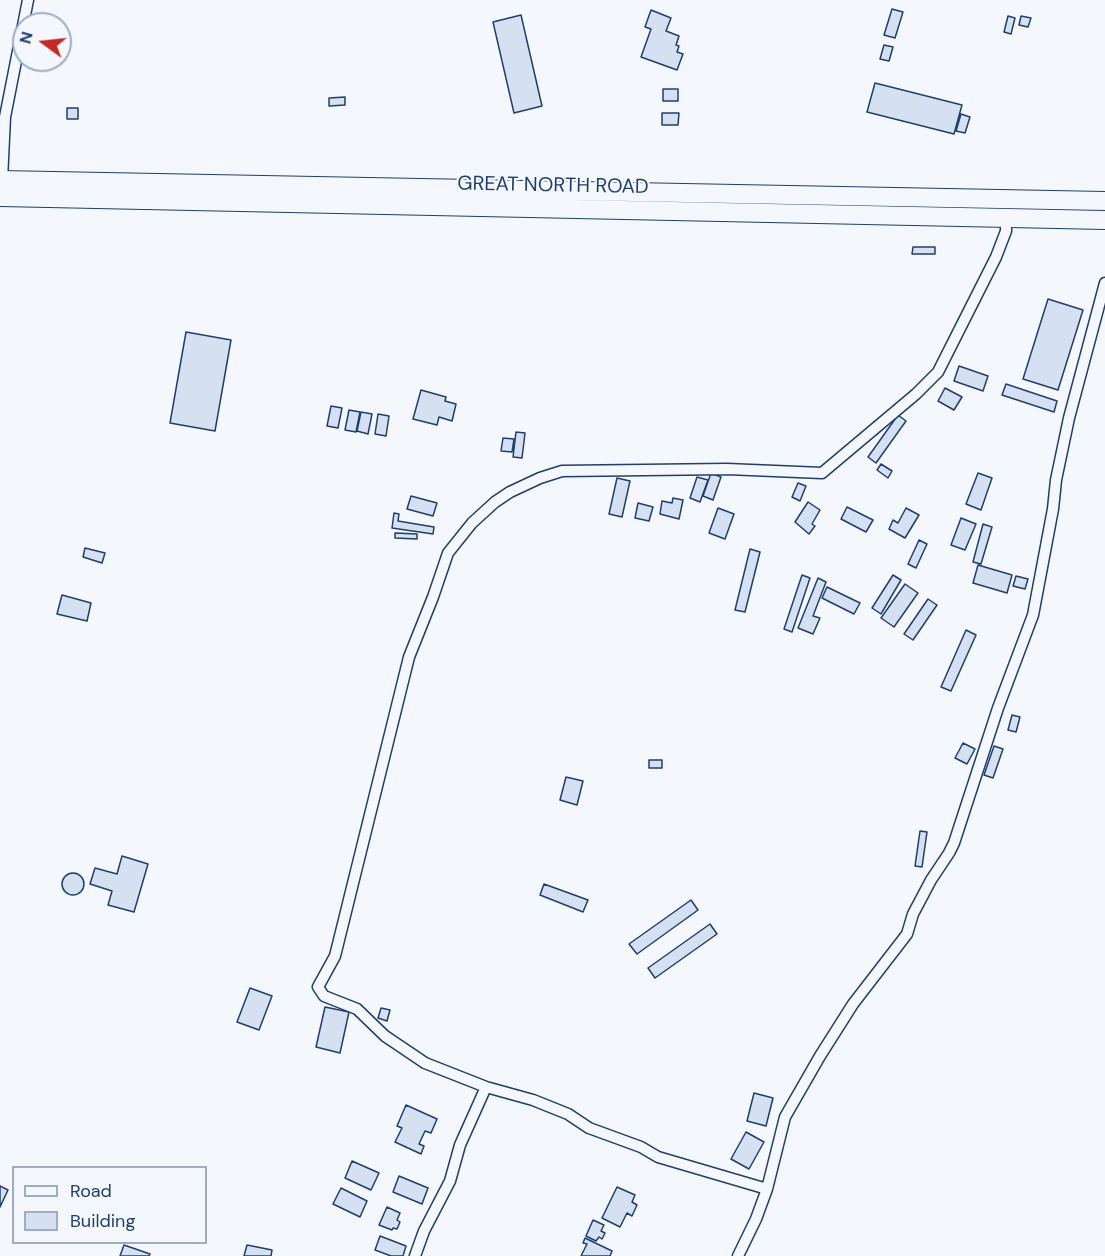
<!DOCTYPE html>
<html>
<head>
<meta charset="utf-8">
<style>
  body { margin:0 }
  #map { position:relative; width:1105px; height:1256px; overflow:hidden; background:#f4f7fb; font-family:"DM Sans",sans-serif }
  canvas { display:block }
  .legend { position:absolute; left:12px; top:1166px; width:195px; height:78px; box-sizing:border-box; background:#f4f7fb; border:2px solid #9eadc5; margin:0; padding:8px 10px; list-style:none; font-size:18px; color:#1d3f73 }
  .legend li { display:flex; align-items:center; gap:12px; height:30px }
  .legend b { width:30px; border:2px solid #9eadc5 }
  .north { position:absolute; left:12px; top:12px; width:60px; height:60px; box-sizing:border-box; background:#f4f7fb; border:2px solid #9eadc5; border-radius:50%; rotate:285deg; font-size:16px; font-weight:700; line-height:24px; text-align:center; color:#1d3f73 }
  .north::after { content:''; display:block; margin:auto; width:21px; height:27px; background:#c62828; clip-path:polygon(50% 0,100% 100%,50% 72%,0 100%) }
</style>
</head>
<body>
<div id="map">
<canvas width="1105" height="1256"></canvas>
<ul class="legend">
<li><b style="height:8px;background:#f4f7fb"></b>Road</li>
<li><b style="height:16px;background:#d5e0f0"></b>Building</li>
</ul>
<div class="north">N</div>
</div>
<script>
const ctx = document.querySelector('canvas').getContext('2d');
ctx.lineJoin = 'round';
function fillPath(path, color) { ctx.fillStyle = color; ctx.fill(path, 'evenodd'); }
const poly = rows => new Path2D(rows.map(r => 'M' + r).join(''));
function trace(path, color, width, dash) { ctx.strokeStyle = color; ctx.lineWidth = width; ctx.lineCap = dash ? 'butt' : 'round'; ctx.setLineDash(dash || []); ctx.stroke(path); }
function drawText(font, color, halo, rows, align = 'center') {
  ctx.font = font + ' "DM Sans",sans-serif'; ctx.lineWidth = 4.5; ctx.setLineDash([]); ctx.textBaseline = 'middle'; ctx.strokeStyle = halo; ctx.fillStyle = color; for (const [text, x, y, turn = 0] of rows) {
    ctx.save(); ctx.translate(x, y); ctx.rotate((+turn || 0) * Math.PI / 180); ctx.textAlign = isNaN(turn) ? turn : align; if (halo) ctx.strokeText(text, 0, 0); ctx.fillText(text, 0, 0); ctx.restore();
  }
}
const building = poly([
  [892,9,903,12,895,38,884,35,892,9],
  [651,10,671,18,666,31,679,36,676,45,679,46,677,52,683,54,677,70,641,57,651,29,645,27,651,10],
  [521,15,542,106,514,113,493,22,521,15],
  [1008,16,1015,18,1011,34,1004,32,1008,16],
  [1021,16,1031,18,1028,27,1019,25,1021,16],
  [884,45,893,47,889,61,880,59,884,45],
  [875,83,962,105,954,134,867,112,875,83],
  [663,89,678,89,678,101,663,101,663,89],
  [345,97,345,105,329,106,329,98,345,97],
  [67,108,78,108,78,119,67,119,67,108],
  [662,113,679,113,678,125,662,125,662,113],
  [961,114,970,117,965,133,956,131,961,114],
  [913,247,935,247,935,254,912,254,913,247],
  [1048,299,1083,310,1058,390,1023,379,1048,299],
  [186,332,231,340,215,431,170,423,186,332],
  [959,366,988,376,983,391,954,381,959,366],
  [1006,384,1057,401,1054,412,1002,395,1006,384],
  [945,388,962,397,954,410,938,401,945,388],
  [421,390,446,397,445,401,456,404,452,421,439,417,437,425,413,419,421,390],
  [331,406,342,408,338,428,327,426,331,406],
  [349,410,360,412,356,432,345,430,349,410],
  [361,412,372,414,368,434,357,431,361,412],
  [378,414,389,416,386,436,375,434,378,414],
  [898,415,906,421,876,463,868,457,898,415],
  [516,432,525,433,522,458,513,457,516,432],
  [503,438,514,439,512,452,501,451,503,438],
  [881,464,892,471,888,478,877,470,881,464],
  [711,473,721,477,713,500,703,496,711,473],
  [978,473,992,478,981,510,966,504,978,473],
  [697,477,708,480,700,502,690,498,697,477],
  [617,478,630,481,622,517,609,514,617,478],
  [798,483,806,486,800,501,792,497,798,483],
  [411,496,437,503,433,516,407,509,411,496],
  [673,498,683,500,679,519,660,514,662,501,672,503,673,498],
  [808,502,820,510,812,524,815,526,809,534,795,522,808,502],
  [638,503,653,507,649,521,635,518,638,503],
  [847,507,873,520,866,532,841,519,847,507],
  [718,508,734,514,725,539,709,533,718,508],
  [906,508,919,515,905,538,889,529,893,520,898,523,906,508],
  [394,513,399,514,398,521,434,527,433,534,392,528,394,513],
  [961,518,976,524,965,550,951,545,961,518],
  [983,524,992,527,981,564,973,562,983,524],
  [395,533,417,534,417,539,395,538,395,533],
  [919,540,927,544,916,568,908,564,919,540],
  [85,548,105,553,102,563,83,557,85,548],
  [750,549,760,552,745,612,735,610,750,549],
  [978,565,1012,575,1007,593,973,583,978,565],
  [802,575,810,578,792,632,784,629,802,575],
  [893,575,901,580,881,614,872,608,893,575],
  [1016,576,1028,579,1025,589,1013,586,1016,576],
  [818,578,826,582,813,616,820,618,813,634,798,628,818,578],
  [905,584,918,593,894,627,881,618,905,584],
  [827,587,860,603,854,614,822,598,827,587],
  [62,595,91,603,87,621,57,614,62,595],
  [928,599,937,605,913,640,904,634,928,599],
  [966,630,976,635,951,691,941,687,966,630],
  [1012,715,1020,717,1016,732,1008,730,1012,715],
  [963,743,975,749,967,764,955,758,963,743],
  [994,746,1003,749,993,778,984,775,994,746],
  [649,760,662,760,662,768,649,768,649,760],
  [566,777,583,781,577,805,560,800,566,777],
  [920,831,927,832,922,867,915,866,920,831],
  [122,856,148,864,134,912,108,905,112,891,90,884,95,868,117,874,122,856],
  '62 884a11 11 0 1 1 22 0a11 11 0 1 1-22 0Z',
  [544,884,588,900,583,912,540,895,544,884],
  [691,900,698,910,637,954,629,944,691,900],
  [710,924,717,934,655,978,648,968,710,924],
  [250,988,272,996,259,1030,237,1022,250,988],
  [325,1007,349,1012,340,1053,316,1047,325,1007],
  [381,1008,390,1010,387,1021,378,1018,381,1008],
  [754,1093,773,1098,766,1126,747,1121,754,1093],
  [406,1105,437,1119,431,1133,425,1131,419,1144,424,1146,421,1154,395,1142,402,1128,397,1126,406,1105],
  [746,1132,764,1142,749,1169,731,1159,746,1132],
  [352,1161,379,1173,371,1190,345,1178,352,1161],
  [399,1176,428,1188,422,1204,393,1192,399,1176],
  [0,1186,8,1190,0,1207,0,1186],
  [617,1187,635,1195,632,1202,637,1205,632,1216,627,1213,620,1227,602,1218,617,1187],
  [341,1188,367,1201,360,1217,333,1204,341,1188],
  [387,1207,400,1213,397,1220,400,1222,397,1229,393,1228,392,1230,379,1225,387,1207],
  [593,1220,604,1225,601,1231,605,1233,602,1239,599,1237,596,1241,586,1236,593,1220],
  [380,1236,406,1246,403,1256,391,1256,375,1250,380,1236],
  [585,1238,612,1251,610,1256,581,1256,587,1244,583,1243,585,1238],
  [124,1245,150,1254,149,1256,120,1256,124,1245],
  [247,1245,272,1250,271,1256,244,1256,247,1245]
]);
fillPath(building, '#d5e0f0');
trace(building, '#1d3f73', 1.5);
const minor = poly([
  [2,180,5,117,28,0],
  [767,1189,658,1157,641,1147,589,1128,568,1114,533,1100,486,1087,425,1063,385,1036,357,1009,324,996,318,987,335,956,409,657,433,597,448,553,472,523,495,502,510,492,540,478,562,471,727,469,822,473,916,394,938,372,996,257,1006,231,1006,218],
  [415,1256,424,1231,450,1181,460,1145,486,1087],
  [738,1256,756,1219,767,1189,785,1117,820,1056,853,1004,907,934,913,914,931,880,949,853,954,843,998,708,1033,615,1053,509,1056,480,1069,418,1105,283]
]);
const trunk = poly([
  [0,180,1105,201],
  [0,197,1105,220]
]);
trace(minor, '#1d3f73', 13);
trace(trunk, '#1d3f73', 20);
trace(minor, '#f4f7fb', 10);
trace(trunk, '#f4f7fb', 18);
drawText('20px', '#1d3f73', '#f4f7fb', [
  ["GREAT NORTH ROAD",553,186,1]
]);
</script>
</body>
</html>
